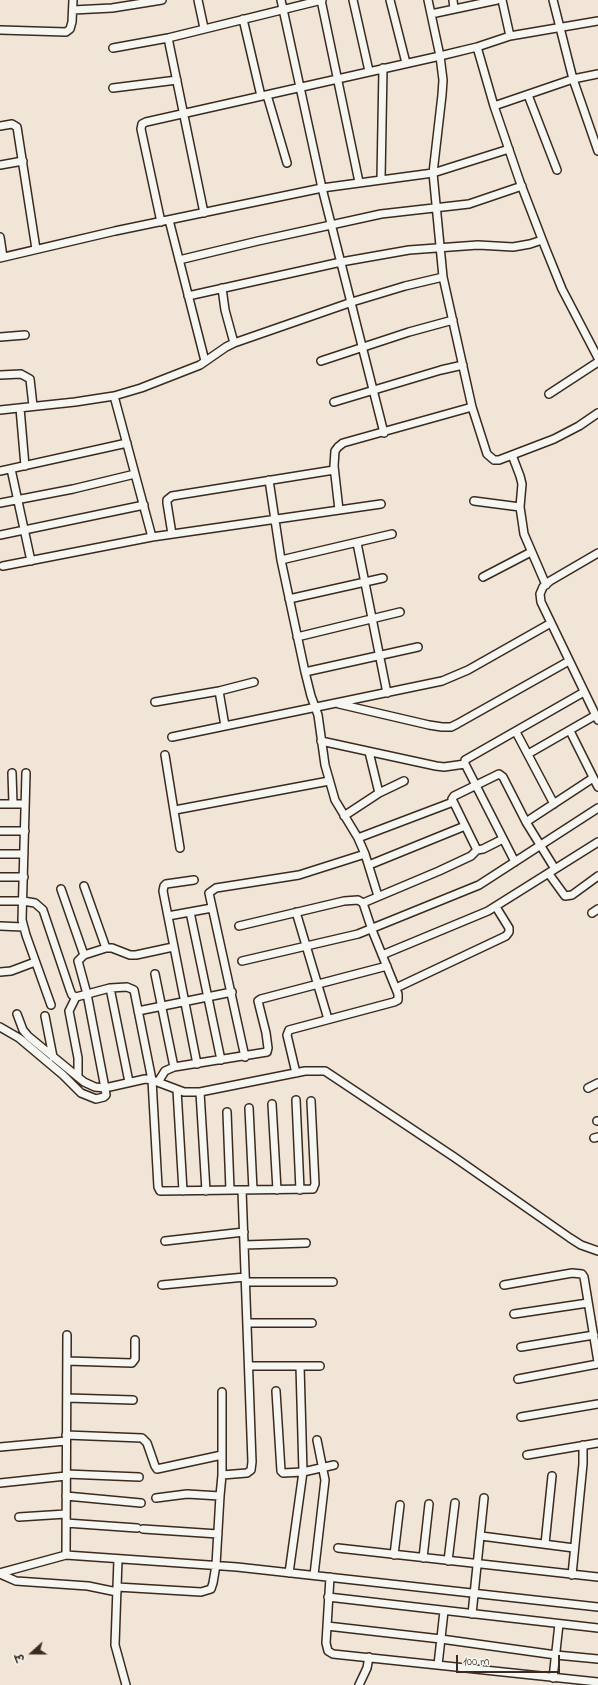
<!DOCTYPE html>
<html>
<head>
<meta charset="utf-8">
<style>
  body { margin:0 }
  #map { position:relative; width:598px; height:1685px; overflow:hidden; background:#f0e5d6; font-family:"Indie Flower","Playpen Sans Deva",sans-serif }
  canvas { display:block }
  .north { position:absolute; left:12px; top:1633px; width:40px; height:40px; -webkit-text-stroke:3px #f6f6f2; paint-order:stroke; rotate:249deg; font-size:11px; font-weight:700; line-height:16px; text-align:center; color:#3b2a1e }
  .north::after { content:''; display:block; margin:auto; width:14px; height:18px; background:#3b2a1e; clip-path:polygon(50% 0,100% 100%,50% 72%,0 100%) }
  .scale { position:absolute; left:456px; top:1655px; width:104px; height:18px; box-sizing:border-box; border:2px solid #3b2a1e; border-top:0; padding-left:5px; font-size:12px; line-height:14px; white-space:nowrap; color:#3b2a1e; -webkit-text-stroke:3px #f6f6f2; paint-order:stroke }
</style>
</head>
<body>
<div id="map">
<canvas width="598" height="1685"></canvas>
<div class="north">उ</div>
<div class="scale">100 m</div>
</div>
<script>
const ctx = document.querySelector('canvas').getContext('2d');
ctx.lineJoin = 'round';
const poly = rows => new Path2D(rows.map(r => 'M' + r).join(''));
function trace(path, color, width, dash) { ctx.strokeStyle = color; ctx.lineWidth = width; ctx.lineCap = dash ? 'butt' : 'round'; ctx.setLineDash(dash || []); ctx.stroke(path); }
const street = poly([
  [198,0,204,28],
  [281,0,322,188,384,433],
  [321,0,359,182],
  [353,0,369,71],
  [390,0,406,63],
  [428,0,440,56,443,80,442,95,433,173,443,277,472,407,487,454,494,460,499,460,554,439,579,426,598,413],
  [453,0,454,9],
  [502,0,510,36],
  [553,0,573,79,598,151],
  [73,10,112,8,162,0],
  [431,14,497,0],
  [243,19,261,96],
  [0,30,66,32,70,29,72,22,73,0],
  [168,38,204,213],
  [477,47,494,106,520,182,545,247,562,289,598,358],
  [113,48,168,38,322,0],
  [113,88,177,80],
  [267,95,287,163],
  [528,95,557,170],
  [494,106,573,79,598,74],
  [0,126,12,124,17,127,36,249],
  [0,165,23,161],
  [381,179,383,68],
  [169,220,205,361],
  [161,222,141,129,142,124,146,122,440,56,477,47,510,36,598,21],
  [0,237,3,257],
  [0,258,115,231,322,188,433,173,509,149],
  [179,260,258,241,381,214,469,204,522,186],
  [222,288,225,310,234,343],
  [188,296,341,262,409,250,478,245,513,247,530,244,542,240],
  [0,337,25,335],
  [321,361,409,332,453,320],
  [0,375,21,374,30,379,33,406],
  [549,394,598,362],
  [114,396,152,537],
  [334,402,441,370,463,365],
  [20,408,25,466],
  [0,410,75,402,114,396,141,388,200,365,226,347,234,343,352,302,405,286,443,277],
  [512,455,520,476,522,484,520,507,524,534,546,585],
  [11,469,31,561],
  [0,471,127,443],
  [269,480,281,560,305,672,311,696,318,715,325,765,335,800,358,838,365,854,378,896],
  [474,501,520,507],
  [0,503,73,489,135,474],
  [339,510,334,466,335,451,338,447,343,443,472,407],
  [172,534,167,503,167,500,172,496,334,470],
  [0,535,144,505],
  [357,543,387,693],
  [598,553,550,581,543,587,540,594,541,602,598,720],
  [281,560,392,534],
  [3,566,152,537,381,504],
  [483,577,531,552],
  [289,599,383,578],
  [297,637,400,612],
  [305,672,418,647],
  [219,691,225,726],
  [155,702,219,691,254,682],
  [339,704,429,725,442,727,451,727,457,724,569,661],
  [570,731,598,787],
  [516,732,554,804],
  [172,737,442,681,468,670,551,623],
  [321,741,436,766,444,767,465,764],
  [369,752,379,793],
  [528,754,596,715],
  [165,755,180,848],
  [12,773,13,804],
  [26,773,22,920,26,935,51,1005],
  [0,804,25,804],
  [175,810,329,781],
  [344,816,379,793,404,781],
  [526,822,593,778],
  [0,831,25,831],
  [358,838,453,802],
  [503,839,483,849,477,850,452,799,454,796,499,774,503,777,526,822,555,869],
  [0,854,24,854],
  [515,862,465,764,465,760,584,692],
  [369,865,465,826],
  [549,874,565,896,572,895,598,876],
  [0,877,24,877],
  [194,880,166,884,164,886,163,891,197,1064],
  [84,886,106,948],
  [61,889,84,955],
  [0,901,23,901,35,903,43,910,70,990,72,995,76,997,110,988,127,987,134,990,152,1080,158,1187,160,1191,313,1189,315,1184,311,1101],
  [190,912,221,1060],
  [296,912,328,1019],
  [592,913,598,909],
  [168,916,212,908],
  [0,926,23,927],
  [239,926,344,901,358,900,363,903],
  [382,955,488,911,598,842],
  [242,961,358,934,479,885,598,808],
  [0,972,11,971,35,962],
  [155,974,174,1067],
  [110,988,129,1082],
  [396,988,506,936,509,932,509,928,496,907],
  [76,997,69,1011,78,1058,78,1077],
  [138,1011,232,992],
  [17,1014,23,1030,28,1036,84,1082,95,1087,105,1088,145,1079,152,1080,184,1092,200,1092,305,1071,325,1071,454,1157,570,1238,581,1245,598,1251],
  [45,1016,53,1057],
  [0,1027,19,1038,63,1075,81,1093,96,1099,104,1097,106,1095,105,1088,87,994,78,961,84,955,106,948,112,948,130,955,136,955,173,947],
  [245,1057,209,893,216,888,299,875,365,854],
  [296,1073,287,1035,289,1030,394,1002,398,1000,398,994,372,930,363,903,439,871,471,856,477,850],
  [158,1082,165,1071,174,1067,267,1052,268,1048,266,1033,258,1001,261,999,387,966],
  [588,1088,598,1083],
  [177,1090,183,1191],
  [200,1092,206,1191],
  [296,1100,300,1190],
  [272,1104,277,1190],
  [249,1108,253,1190],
  [227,1112,230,1190],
  [597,1121,598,1121],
  [594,1138,598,1137],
  [165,1241,244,1232],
  [244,1245,306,1243],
  [246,1282,333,1282],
  [162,1285,245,1277],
  [504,1285,572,1273,582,1274,584,1277,598,1362],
  [514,1314,588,1303],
  [247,1323,312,1323],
  [521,1347,594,1335],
  [67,1361,132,1363,135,1359,135,1340],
  [249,1366,320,1366],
  [518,1379,598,1364],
  [276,1391,281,1471,283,1473,303,1472,334,1465],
  [67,1398,133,1400],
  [521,1417,598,1404],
  [66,1435,142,1438,147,1443,155,1466,157,1469,222,1455],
  [0,1447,66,1441],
  [527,1455,598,1443],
  [66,1474,139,1477],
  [222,1475,247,1473,251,1470,252,1462,242,1190],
  [0,1483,66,1476],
  [66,1496,141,1503],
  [156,1498,187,1494,220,1496],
  [19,1517,66,1514],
  [66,1523,137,1528],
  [143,1529,218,1534],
  [481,1536,574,1548],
  [545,1544,552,1476],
  [338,1548,598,1577],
  [66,1555,67,1335],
  [394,1555,400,1505],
  [423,1558,429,1504],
  [118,1559,115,1645,126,1685],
  [448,1561,455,1503],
  [0,1573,66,1555,237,1567,598,1607],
  [289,1573,303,1472,300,1366],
  [0,1574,16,1581,88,1586,117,1592],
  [314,1575,325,1480,317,1440],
  [572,1575,583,1464,583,1445],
  [330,1577,326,1643,328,1651,333,1654,598,1682],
  [117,1587,201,1592,211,1589,213,1583,216,1565,220,1496,222,1475,222,1392],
  [328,1597,598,1628],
  [472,1614,484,1498],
  [327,1626,441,1639,556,1655,598,1659],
  [438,1665,444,1611],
  [553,1678,559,1624],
  [359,1685,367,1668,369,1657]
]);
trace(street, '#3b2a1e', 10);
trace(street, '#f6f6f2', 7);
</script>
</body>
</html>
